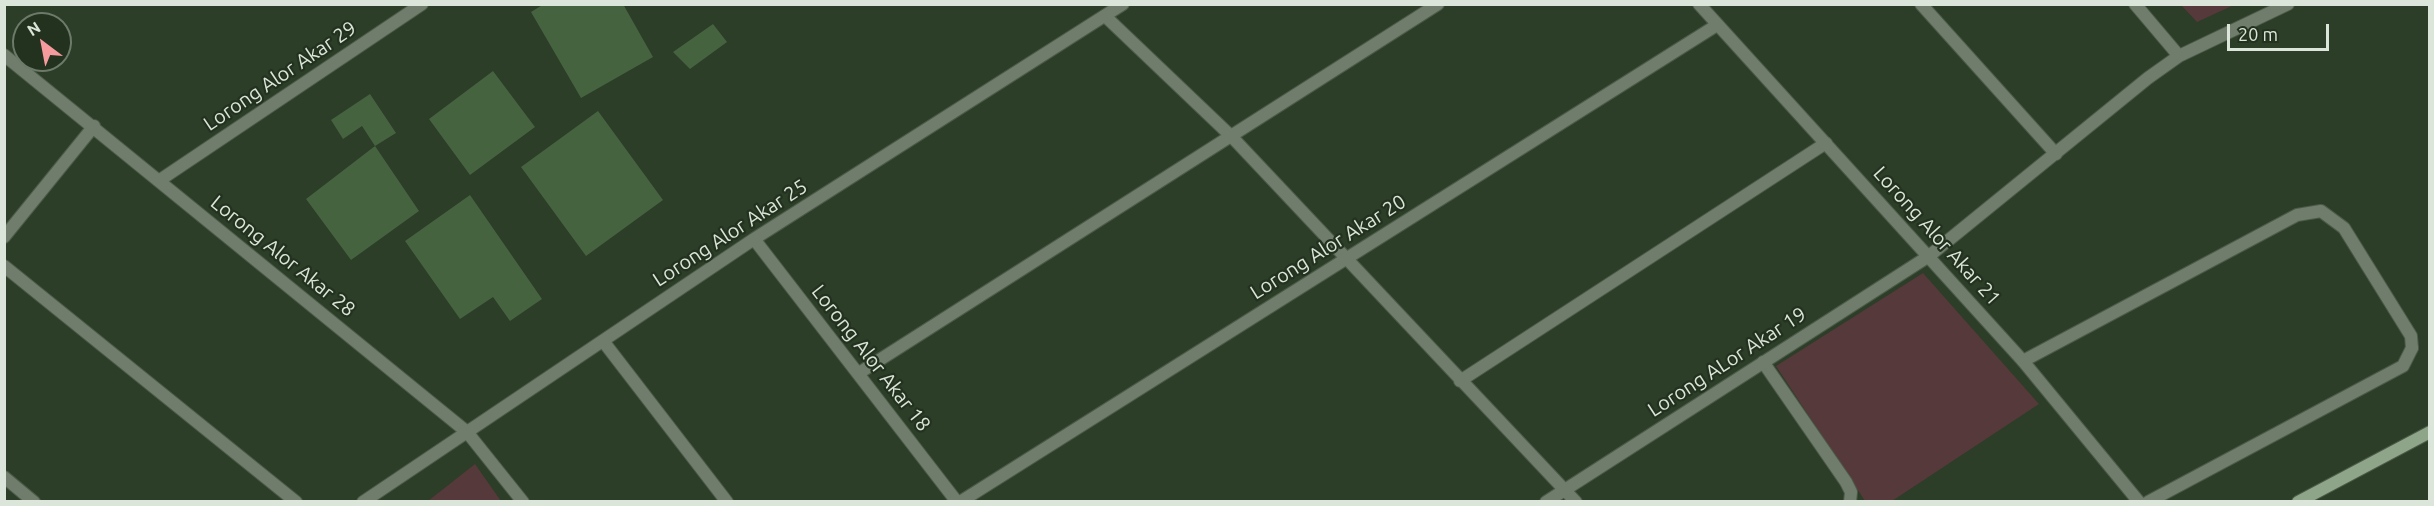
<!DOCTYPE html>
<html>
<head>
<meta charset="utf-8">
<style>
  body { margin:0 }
  #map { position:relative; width:2434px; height:506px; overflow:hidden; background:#2c3d28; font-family:Ubuntu,sans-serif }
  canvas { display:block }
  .frame { position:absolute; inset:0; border:6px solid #dbe5d9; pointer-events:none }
  .north { position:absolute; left:12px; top:12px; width:60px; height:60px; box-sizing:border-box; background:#22321f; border:2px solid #6c7a69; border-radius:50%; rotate:328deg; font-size:16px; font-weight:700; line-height:24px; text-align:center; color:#dbe5d9 }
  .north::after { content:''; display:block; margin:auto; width:21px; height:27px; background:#f59b9e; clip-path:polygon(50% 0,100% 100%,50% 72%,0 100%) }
  .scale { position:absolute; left:2227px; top:24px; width:102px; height:27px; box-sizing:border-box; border:3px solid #dbe5d9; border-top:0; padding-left:8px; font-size:18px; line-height:21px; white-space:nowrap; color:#dbe5d9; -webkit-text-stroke:4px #22321f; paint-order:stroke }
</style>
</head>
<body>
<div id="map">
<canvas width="2434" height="506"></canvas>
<div class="frame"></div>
<div class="north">N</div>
<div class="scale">20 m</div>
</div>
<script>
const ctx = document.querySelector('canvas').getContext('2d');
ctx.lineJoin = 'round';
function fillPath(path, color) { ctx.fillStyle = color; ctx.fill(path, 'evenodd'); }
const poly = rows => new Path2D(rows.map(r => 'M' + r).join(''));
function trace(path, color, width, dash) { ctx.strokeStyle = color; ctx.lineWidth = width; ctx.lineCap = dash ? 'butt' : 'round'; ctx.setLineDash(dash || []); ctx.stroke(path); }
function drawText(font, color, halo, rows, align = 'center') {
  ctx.font = font + ' Ubuntu,sans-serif'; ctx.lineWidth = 4.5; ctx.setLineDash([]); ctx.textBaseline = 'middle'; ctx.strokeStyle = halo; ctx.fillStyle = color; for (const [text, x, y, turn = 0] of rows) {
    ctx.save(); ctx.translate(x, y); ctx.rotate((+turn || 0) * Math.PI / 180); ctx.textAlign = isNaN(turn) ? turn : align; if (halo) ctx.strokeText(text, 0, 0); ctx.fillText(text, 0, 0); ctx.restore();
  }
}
fillPath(poly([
  [2181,5,2234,5,2197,22],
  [1923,273,2039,404,1892,501,1865,501,1776,366],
  [475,464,501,501,428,501]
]), '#56393a');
fillPath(poly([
  [544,4,623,4,653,57,581,98,531,12],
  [713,24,727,42,690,69,673,52],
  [493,71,535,127,470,175,429,119],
  [370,94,396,133,375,146,362,126,343,139,331,120],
  [598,111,663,200,586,256,521,167],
  [375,146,419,211,351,260,306,199],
  [470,195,542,299,510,321,493,297,460,319,405,241]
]), '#466340');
const lane = poly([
  [1921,4,2056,154],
  [1105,16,1232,137,1576,502],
  [4,237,94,126],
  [4,266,296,502],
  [603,341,727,502],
  [2023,361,2297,215,2321,211,2344,228,2411,336,2412,348],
  [1763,362,1846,482,1851,492,1850,502],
  [859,373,1438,4],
  [1460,381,1826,143]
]);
const street = poly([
  [1699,4,2023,361,2139,502],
  [4,55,467,432,523,502],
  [2179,56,2288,4],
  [160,180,422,4],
  [754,239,957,502],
  [4,477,34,502],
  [363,502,754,239,1123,4],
  [960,502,1717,25],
  [1546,502,1929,256,2148,78,2179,56,2135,4],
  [2148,502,2403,366,2412,348]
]);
const secondary = poly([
  [2298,502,2430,432]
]);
trace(lane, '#4c5b48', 14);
trace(street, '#4c5b48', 14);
trace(secondary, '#4c5b48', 14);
trace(lane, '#707d6d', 12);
trace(street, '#707d6d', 12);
trace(secondary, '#8fa58a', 12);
drawText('20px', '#dbe5d9', '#22321f', [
  ["Lorong Alor Akar 29",280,76,-34],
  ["Lorong Alor Akar 25",730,233,-33],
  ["Lorong Alor Akar 21",1937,236,48],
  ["Lorong Alor Akar 20",1328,247,-32],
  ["Lorong Alor Akar 28",283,256,39],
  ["Lorong Alor Akar 18",871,358,52],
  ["Lorong ALor Akar 19",1727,362,-33]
]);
</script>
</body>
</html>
